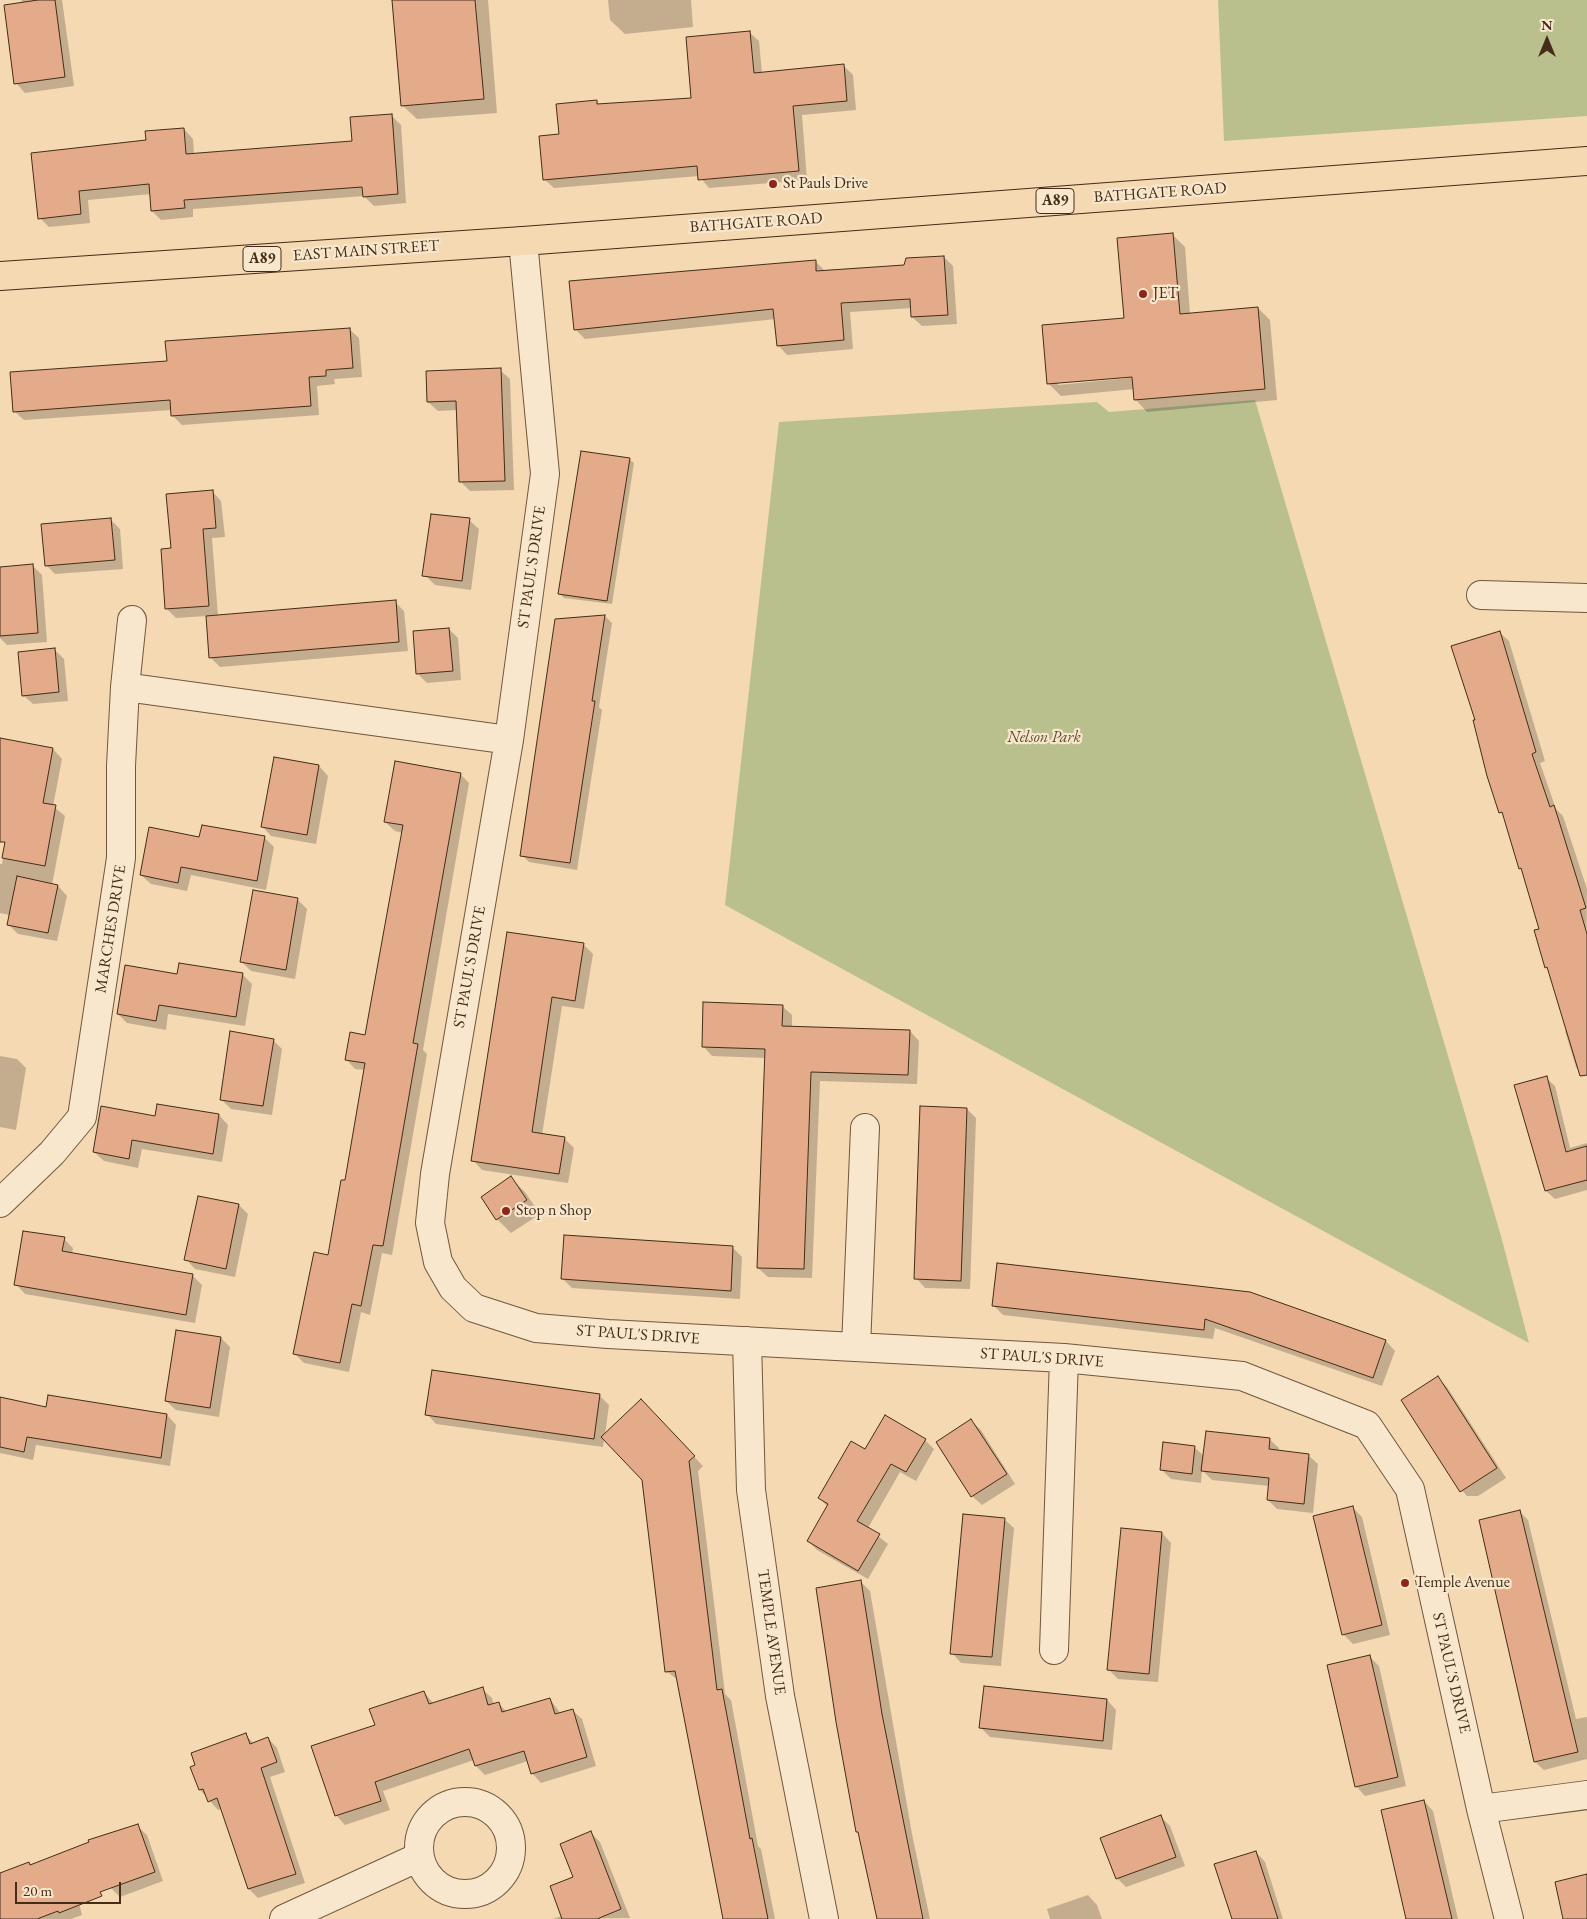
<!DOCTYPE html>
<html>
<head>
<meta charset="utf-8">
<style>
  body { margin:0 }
  #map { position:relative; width:1587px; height:1919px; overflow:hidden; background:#f4d9b2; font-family:"EB Garamond",serif }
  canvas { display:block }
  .north { position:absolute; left:1522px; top:15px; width:50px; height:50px; -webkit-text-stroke:4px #f8e6cd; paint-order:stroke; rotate:0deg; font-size:14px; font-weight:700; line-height:20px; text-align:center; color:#442c16 }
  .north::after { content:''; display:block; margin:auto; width:18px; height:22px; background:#442c16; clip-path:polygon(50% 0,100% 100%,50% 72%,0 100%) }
  .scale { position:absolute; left:15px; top:1882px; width:106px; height:22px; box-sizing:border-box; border:2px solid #442c16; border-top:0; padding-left:6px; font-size:15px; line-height:18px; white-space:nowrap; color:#442c16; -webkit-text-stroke:4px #f8e6cd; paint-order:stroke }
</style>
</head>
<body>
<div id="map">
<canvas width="1587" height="1919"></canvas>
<div class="north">N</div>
<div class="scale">20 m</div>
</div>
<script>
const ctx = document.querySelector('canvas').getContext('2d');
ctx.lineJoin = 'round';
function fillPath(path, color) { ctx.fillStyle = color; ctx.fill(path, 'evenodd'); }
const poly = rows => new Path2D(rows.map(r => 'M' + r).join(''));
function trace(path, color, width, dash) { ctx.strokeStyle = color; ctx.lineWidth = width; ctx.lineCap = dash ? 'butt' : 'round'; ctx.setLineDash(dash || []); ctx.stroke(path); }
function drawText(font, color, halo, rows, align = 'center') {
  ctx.font = font + ' "EB Garamond",serif'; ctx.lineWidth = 4.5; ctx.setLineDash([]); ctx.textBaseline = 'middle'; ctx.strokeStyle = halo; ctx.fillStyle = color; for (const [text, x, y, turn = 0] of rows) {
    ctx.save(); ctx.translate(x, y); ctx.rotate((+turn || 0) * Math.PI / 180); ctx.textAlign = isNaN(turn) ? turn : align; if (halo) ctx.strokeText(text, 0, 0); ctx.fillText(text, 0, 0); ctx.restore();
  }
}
fillPath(poly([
  [1218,0,1587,0,1587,116,1224,141],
  [1255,400,1501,1236,1529,1343,725,905,779,422,1097,402,1109,412]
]), '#b9c08e');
fillPath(poly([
  [22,0,62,0,74,86,25,93,16,83],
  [394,0,488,0,497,113,417,119,402,105],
  [608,0,691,0,693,27,625,34,610,20],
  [749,32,759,41,762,73,844,66,853,75,856,110,802,115,807,180,709,188,699,176,554,188,544,179,560,135,596,101,600,105,693,99],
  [391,115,401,125,406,203,374,206,364,196,193,209,193,217,161,220,152,211,151,194,88,200,90,223,49,227,40,218,147,142,184,129,193,139,194,154,353,142],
  [1173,235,1185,247,1190,314,1258,308,1270,320,1277,400,1147,412,1136,400,1135,389,1061,396,1049,384,1125,319],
  [1138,375,1139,377,1058,385,1058,382],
  [944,257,953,266,957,324,922,326,912,317,912,308,850,312,853,349,787,355,778,345,776,319,585,339,576,330,815,261,824,270,905,266],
  [349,329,359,338,362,377,334,379,335,384,317,386,319,415,182,425,172,415,172,410,24,420,14,411,168,362],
  [500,370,510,379,514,490,470,491,461,482,458,410,438,411,428,402],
  [629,459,634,463,612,604,564,598,560,594],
  [212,491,221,501,225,537,212,538,218,616,395,602,404,611,408,651,220,667,210,657,207,616,176,618,167,609,173,549],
  [111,520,120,529,123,569,55,574,46,565],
  [469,520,479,529,471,590,435,585,425,575],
  [33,566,42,575,47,642,7,645,0,638,0,569],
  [605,616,612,623,599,707,602,710,577,870,529,862,522,855],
  [449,629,458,638,461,680,427,683,418,674],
  [1499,632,1509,641,1545,761,1540,763,1556,809,1563,816,1587,889,1585,1077,1576,1067,1565,1031,1567,1030,1536,931,1540,930,1524,872,1520,868,1504,816,1501,812],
  [55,650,64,659,68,701,33,704,23,695],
  [0,740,53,749,62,759,53,806,65,816,52,885,58,886,67,896,57,941,18,934,8,924,10,915,0,913,0,864,2,864,16,790,0,778],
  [319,766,328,776,316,844,271,836,262,826],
  [460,774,469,783,423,1050,427,1054,392,1255,382,1253,370,1315,361,1312,349,1372,304,1363,294,1353,329,1256,346,1182,365,1070,355,1069,346,1059,366,1036,403,833,395,831,385,822],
  [264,837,274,847,266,890,191,875,187,891,151,884,141,875,200,839],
  [297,899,307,909,295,979,251,971,242,962],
  [508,933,584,945,593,954,584,1009,562,1006,542,1135,564,1138,574,1148,568,1183,482,1170,473,1160],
  [242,974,252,984,245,1026,168,1014,166,1030,127,1023,118,1014,178,975],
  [782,1006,792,1015,792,1027,910,1031,919,1041,917,1084,820,1081,812,1278,768,1277,758,1268,766,1058,712,1056,703,1046],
  [273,1040,282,1049,272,1115,231,1109,221,1099],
  [0,1056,17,1059,26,1068,16,1130,0,1127],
  [1546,1078,1555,1086,1570,1148,1587,1143,1587,1190,1555,1199,1546,1191,1516,1085],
  [967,1109,976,1118,970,1289,925,1288,916,1278],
  [219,1115,228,1125,222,1162,142,1149,138,1168,104,1161,94,1152,156,1117],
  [511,1178,525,1192,540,1214,511,1233,497,1219],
  [239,1205,248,1214,235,1277,195,1269,186,1259],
  [64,1239,73,1248,72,1254,192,1275,202,1285,195,1323,25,1294,16,1284],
  [733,1248,742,1257,740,1299,572,1288,563,1279],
  [1250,1294,1386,1341,1395,1351,1382,1386,1215,1328,1213,1339,1003,1315,993,1305],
  [221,1338,230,1347,219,1417,176,1410,166,1401],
  [1438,1378,1447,1387,1506,1478,1478,1496,1467,1496,1458,1486],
  [600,1396,609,1405,605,1435,641,1401,703,1466,698,1471,725,1694,731,1700,758,1846,761,1849,775,1919,724,1919,678,1680,666,1671,643,1479,604,1438,603,1447,436,1424,427,1414],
  [0,1398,47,1409,167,1415,176,1425,170,1466,36,1445,33,1460,0,1453],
  [971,1421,981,1430,1015,1484,982,1505,972,1496],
  [1269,1439,1279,1448,1278,1452,1308,1455,1318,1464,1313,1513,1277,1509,1268,1500,1269,1486,1212,1480,1202,1470,1201,1483,1171,1479,1162,1470,1194,1447,1204,1456],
  [925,1440,934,1449,916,1481,900,1472,868,1528,888,1544,868,1579,817,1550,808,1541,828,1507,819,1498,866,1451],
  [1352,1507,1362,1517,1390,1635,1353,1644,1343,1634],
  [1520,1512,1528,1520,1576,1719,1587,1717,1587,1759,1544,1770,1535,1762],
  [1004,1519,1014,1528,1001,1666,961,1663,952,1653],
  [1122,1529,1162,1533,1171,1543,1158,1682,1118,1679,1108,1669],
  [861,1582,870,1591,912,1834,930,1919,878,1919],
  [1369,1656,1379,1666,1406,1786,1365,1796,1356,1786],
  [482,1689,492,1698,494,1705,498,1703,507,1712,550,1699,561,1714,572,1710,582,1719,596,1766,541,1783,532,1773,528,1761,485,1775,476,1766,474,1760,383,1791,390,1810,345,1825,336,1815,376,1725,424,1692,434,1704],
  [1107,1700,1116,1710,1112,1750,990,1737,981,1728],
  [246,1735,254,1744,268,1738,277,1748,285,1772,270,1777,305,1883,258,1898,249,1889,222,1809,218,1810,200,1790,192,1767],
  [1424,1801,1433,1811,1458,1919,1409,1919],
  [1161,1817,1170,1826,1185,1866,1126,1887,1117,1878],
  [137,1826,147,1835,163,1881,120,1897,111,1888],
  [591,1833,600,1842,630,1918,552,1919,562,1916],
  [1256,1852,1265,1862,1283,1919,1233,1919],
  [59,1855,69,1864,82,1915,71,1919,0,1919,0,1874],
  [1088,1895,1097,1905,1102,1919,1050,1919,1047,1909]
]), '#0003');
const building = poly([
  [38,0,55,0,65,77,14,84,4,5,38,0],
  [392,0,475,0,484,99,401,106,392,0],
  [750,31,754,73,844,64,847,101,793,106,799,171,698,180,697,166,543,180,539,136,559,134,556,104,597,100,597,104,691,98,686,37,750,31],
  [392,114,398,194,363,197,362,187,184,200,185,208,151,211,149,184,79,191,81,214,38,219,31,153,146,140,145,131,184,128,186,154,352,141,350,117,392,114],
  [1173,233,1180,314,1258,307,1265,389,1134,400,1132,377,1047,384,1042,325,1124,318,1117,238,1173,233],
  [944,256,948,315,911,317,910,299,841,303,844,340,777,346,773,309,574,330,569,281,816,260,816,271,904,265,906,258,944,256],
  [350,328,353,368,326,370,326,376,309,377,311,406,171,416,170,400,13,412,10,372,167,361,165,341,350,328],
  [501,368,505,481,459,482,456,401,427,402,426,371,501,368],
  [581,451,630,458,607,601,558,594,581,451],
  [213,490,216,528,203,529,209,606,165,609,161,549,171,548,166,494,213,490],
  [431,514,470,518,462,581,422,576,431,514],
  [111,518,115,560,45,566,41,524,111,518],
  [33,564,38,633,0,636,0,567,33,564],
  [396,600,399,642,209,658,206,616,396,600],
  [605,615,592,701,595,701,570,863,520,856,555,619,605,615],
  [449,628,453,671,416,674,413,631,449,628],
  [1500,631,1536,752,1532,754,1550,807,1554,805,1586,908,1580,910,1587,934,1587,1075,1580,1076,1547,967,1545,968,1534,930,1539,929,1521,868,1519,869,1502,812,1499,813,1487,776,1473,720,1475,720,1451,646,1500,631],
  [55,648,59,692,22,696,18,652,55,648],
  [0,738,53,748,43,803,56,805,45,866,2,858,5,842,0,842,0,738],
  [274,757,319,765,307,835,261,827,274,757],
  [395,761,461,773,413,1043,418,1044,383,1246,373,1245,361,1306,352,1304,340,1363,293,1354,314,1252,328,1255,341,1180,345,1180,365,1063,345,1060,350,1032,365,1035,403,825,384,822,395,761],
  [202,825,265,836,257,881,181,867,178,883,140,875,149,827,199,837,202,825],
  [17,876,58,885,48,933,7,925,17,876],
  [253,890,298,898,286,970,240,962,253,890],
  [507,932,584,943,575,1001,552,997,532,1132,565,1137,559,1174,471,1161,507,932],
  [179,963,243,973,236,1017,159,1005,156,1021,117,1014,125,965,177,974,179,963],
  [703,1002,783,1005,782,1026,910,1030,908,1075,811,1072,804,1269,757,1268,765,1049,702,1047,703,1002],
  [230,1031,274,1039,263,1106,220,1100,230,1031],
  [1547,1076,1566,1152,1587,1146,1587,1180,1545,1191,1514,1085,1547,1076],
  [157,1104,219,1114,213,1154,132,1140,129,1159,93,1152,101,1106,155,1116,157,1104],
  [920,1106,967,1108,961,1281,914,1279,920,1106],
  [511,1176,527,1200,496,1220,481,1197,511,1176],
  [198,1196,239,1204,226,1269,184,1260,198,1196],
  [23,1231,65,1237,62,1251,193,1274,186,1315,14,1285,23,1231],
  [564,1235,733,1246,731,1291,561,1279,564,1235],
  [997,1263,1250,1292,1386,1340,1373,1378,1205,1319,1204,1330,992,1306,997,1263],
  [176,1330,221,1337,210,1408,165,1401,176,1330],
  [432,1370,600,1394,594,1439,425,1415,432,1370],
  [1438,1376,1497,1468,1460,1492,1401,1400,1438,1376],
  [48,1395,167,1414,161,1458,27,1437,24,1452,0,1447,0,1397,46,1407,48,1395],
  [641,1399,695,1456,689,1461,717,1690,722,1689,750,1839,752,1838,768,1919,723,1919,675,1671,665,1672,642,1480,601,1437,641,1399],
  [885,1415,926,1439,906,1472,891,1464,857,1521,880,1534,858,1571,807,1541,828,1504,818,1498,851,1441,865,1449,885,1415],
  [971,1419,1007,1474,971,1497,936,1442,971,1419],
  [1206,1431,1270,1438,1269,1449,1309,1454,1304,1504,1267,1500,1269,1478,1201,1471,1206,1431],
  [1163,1442,1195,1446,1192,1474,1160,1470,1163,1442],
  [1353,1506,1382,1625,1342,1635,1313,1516,1353,1506],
  [1520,1510,1578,1752,1534,1762,1479,1520,1520,1510],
  [963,1514,1005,1518,992,1657,950,1654,963,1514],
  [1121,1528,1162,1532,1149,1674,1107,1670,1121,1528],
  [861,1580,882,1714,923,1919,877,1919,858,1832,856,1832,836,1722,816,1588,861,1580],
  [1370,1655,1398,1777,1355,1787,1327,1665,1370,1655],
  [984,1686,1107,1699,1103,1741,979,1728,984,1686],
  [483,1687,488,1705,499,1702,502,1712,550,1698,555,1714,573,1709,587,1757,531,1774,524,1751,475,1766,469,1749,375,1782,381,1801,335,1816,311,1746,375,1725,369,1709,424,1691,429,1704,483,1687],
  [246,1733,250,1744,268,1737,277,1762,261,1768,296,1874,248,1889,217,1798,208,1802,203,1789,199,1790,190,1767,195,1765,191,1753,246,1733],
  [1424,1800,1452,1919,1406,1919,1381,1810,1424,1800],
  [1161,1815,1176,1857,1116,1879,1100,1838,1161,1815],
  [138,1824,155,1872,100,1892,102,1896,59,1913,58,1911,37,1919,0,1919,0,1873,29,1862,30,1865,89,1842,88,1840,138,1824],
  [591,1831,621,1909,597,1919,562,1919,550,1886,573,1877,560,1844,591,1831],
  [1256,1851,1278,1919,1232,1919,1214,1864,1256,1851],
  [1587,1874,1587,1919,1563,1919,1555,1882,1587,1874]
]);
fillPath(building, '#e4ab8b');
trace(building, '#442c16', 1);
const street = poly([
  [523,241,545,474,509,740,435,1174,430,1223,438,1262,453,1288,474,1308,536,1328,608,1334,1064,1358,1242,1376,1367,1425,1410,1489,1481,1809,1509,1919],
  [1481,595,1587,598],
  [125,687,509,740],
  [0,1203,52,1153,82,1117,121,858,121,766,125,687,132,620],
  [747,1341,751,1490,780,1696,824,1919],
  [856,1347,865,1128],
  [1054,1650,1064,1358],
  '419 1848a46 46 0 1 1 92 0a46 46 0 1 1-92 0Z',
  [1481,1809,1587,1795],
  [284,1919,419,1857]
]);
const primary = poly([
  [0,276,523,241,1587,161]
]);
trace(street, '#70573d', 30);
trace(primary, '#442c16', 30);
trace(street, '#f8e6cd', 28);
trace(primary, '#f4d9b2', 28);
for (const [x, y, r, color] of [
  [773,184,5,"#8f2418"],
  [1143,294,5,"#8f2418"],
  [506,1211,5,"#8f2418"],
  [1405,1583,5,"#8f2418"]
]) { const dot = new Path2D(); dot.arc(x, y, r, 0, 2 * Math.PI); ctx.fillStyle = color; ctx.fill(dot); trace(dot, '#f8e6cd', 2); }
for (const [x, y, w] of [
  [1055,201,38],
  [262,259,38]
]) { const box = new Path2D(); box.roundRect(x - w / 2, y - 12.5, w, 25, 4); ctx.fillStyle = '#f8e6cd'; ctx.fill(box); trace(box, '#442c16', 1); }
drawText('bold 15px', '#442c16', null, [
  ["A89",1055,201],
  ["A89",262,259]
]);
drawText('16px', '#442c16', '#f8e6cd', [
  ["St Pauls Drive",783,184],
  ["JET",1153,294],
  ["Stop n Shop",516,1211],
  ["Temple Avenue",1415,1583]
], 'left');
drawText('16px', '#442c16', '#f8e6cd', [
  ["BATHGATE ROAD",1160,193,-4],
  ["BATHGATE ROAD",756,223,-4],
  ["EAST MAIN STREET",366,251,-4],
  ["ST PAUL'S DRIVE",532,567,-82],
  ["MARCHES DRIVE",111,929,-81],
  ["ST PAUL'S DRIVE",470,967,-80],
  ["ST PAUL'S DRIVE",638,1335,4],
  ["ST PAUL'S DRIVE",1042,1358,4],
  ["TEMPLE AVENUE",771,1632,82],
  ["ST PAUL'S DRIVE",1451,1673,77]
]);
drawText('italic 16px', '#5b4a2e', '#f8e6cd', [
  ["Nelson Park",1044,738]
]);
</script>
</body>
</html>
